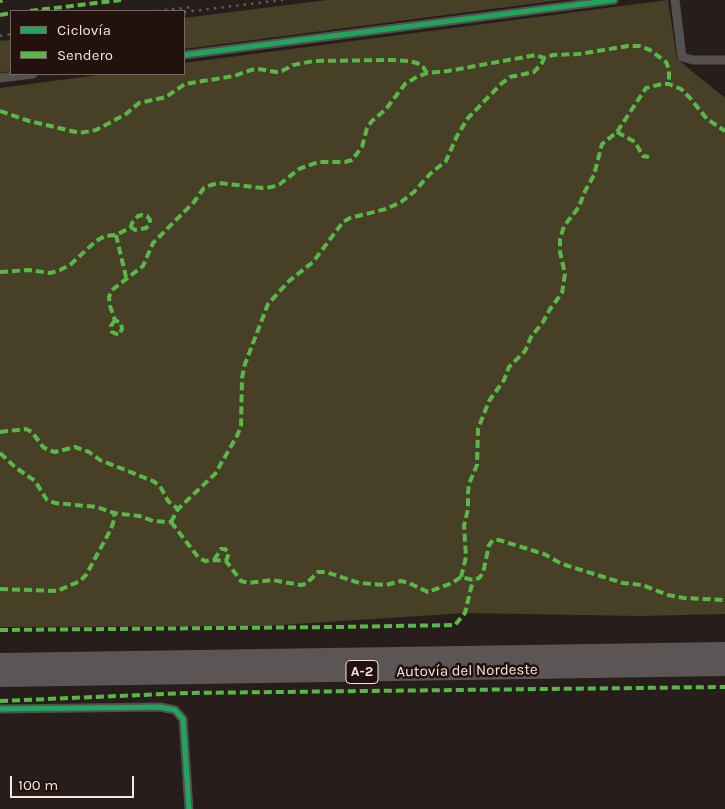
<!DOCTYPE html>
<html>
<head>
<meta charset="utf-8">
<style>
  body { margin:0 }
  #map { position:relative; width:725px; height:809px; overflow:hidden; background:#271e1b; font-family:Karla,sans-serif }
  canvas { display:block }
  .legend { position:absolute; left:10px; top:10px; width:175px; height:65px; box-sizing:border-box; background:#22110d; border:1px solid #766662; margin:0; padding:6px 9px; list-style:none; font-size:15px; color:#f3e5e2 }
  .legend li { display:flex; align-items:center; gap:10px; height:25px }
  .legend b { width:25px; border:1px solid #766662 }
  .scale { position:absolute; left:10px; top:776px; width:124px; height:22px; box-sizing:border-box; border:2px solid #f3e5e2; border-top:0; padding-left:6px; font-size:15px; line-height:18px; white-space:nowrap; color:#f3e5e2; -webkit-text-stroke:4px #22110d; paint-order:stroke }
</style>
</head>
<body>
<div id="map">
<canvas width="725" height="809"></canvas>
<ul class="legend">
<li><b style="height:6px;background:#20a55d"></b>Ciclovía</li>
<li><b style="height:6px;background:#58b947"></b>Sendero</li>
</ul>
<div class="scale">100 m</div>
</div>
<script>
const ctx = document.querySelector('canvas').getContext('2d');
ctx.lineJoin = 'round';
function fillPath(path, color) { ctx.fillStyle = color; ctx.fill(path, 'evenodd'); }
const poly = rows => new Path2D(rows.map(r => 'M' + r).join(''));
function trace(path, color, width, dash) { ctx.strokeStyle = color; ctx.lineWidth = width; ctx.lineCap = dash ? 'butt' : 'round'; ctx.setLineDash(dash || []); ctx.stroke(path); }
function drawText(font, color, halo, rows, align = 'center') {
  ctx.font = font + ' Karla,sans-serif'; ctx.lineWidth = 5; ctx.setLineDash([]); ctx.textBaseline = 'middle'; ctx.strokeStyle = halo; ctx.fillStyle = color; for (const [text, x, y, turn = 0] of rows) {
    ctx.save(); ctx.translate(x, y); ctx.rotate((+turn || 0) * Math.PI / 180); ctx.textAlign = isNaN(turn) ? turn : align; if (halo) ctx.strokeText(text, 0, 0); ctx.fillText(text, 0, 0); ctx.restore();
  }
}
fillPath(poly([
  [327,0,561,0,184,49,184,18],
  [668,0,677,59,725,98,725,614,640,616,465,613,265,626,0,627,0,88,106,74,184,74,184,63],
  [11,40,11,71,0,73,0,41]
]), '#483f27');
trace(poly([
  [675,0,682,57,693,60,725,60],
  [184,55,614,0],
  [0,78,33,74],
  [0,709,160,707,175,710,183,719,189,809]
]), '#545050', 9);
trace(poly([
  [0,662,725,651],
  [0,678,725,667]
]), '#5c5555', 18);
trace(poly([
  [157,11,192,7],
  [184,12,283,0],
  [0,36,11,34]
]), '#5e5a57', 2.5, [2.5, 5]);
trace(poly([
  [0,2,2,0],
  [30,11,121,0],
  [0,15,11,13],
  [0,111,29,121,80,133,96,130,126,114,139,103,166,97,185,84,234,76,251,70,258,69,276,72,282,71,293,65,314,61,392,60,409,61,417,63,423,67,427,73],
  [617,132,635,142,643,156,649,157],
  [116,235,126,277],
  [0,272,29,270,50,273,60,270,70,265,96,241,105,236,116,235,131,227,132,223,138,216,142,215,147,216,150,220,150,224,146,228,135,230,131,227],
  [115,320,111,326,112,332,119,335,122,329,121,323,115,320,110,306,109,297,112,290,143,266,153,243,194,202,204,188,211,185,219,183,263,188,272,187,280,184,299,169,318,162,345,162,352,160,362,147,367,128,372,121,386,109,405,84,415,78,427,73,448,71,536,55,544,58,553,55,579,54,628,46,639,46,650,50,666,62,669,69,669,84],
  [0,432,26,429,32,432,43,447,48,450,55,452,75,447,89,452,100,460,153,481,160,486,168,501,178,509],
  [0,453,15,467,35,481,47,500,55,503,97,507,114,513,139,516,153,521,171,522],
  [171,522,198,557,205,561,214,560,226,561,241,581,249,583,272,580,301,585,306,584,318,572,326,572,359,583,386,585,401,581,409,583,428,592,452,583,461,577,473,580,479,578,483,573,489,545,493,540,499,540,544,554,562,564,623,583,642,585,668,595,684,598,725,600],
  [171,522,178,509,215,474,237,436,241,426,242,378,245,364,268,304,289,281,313,262,343,222,350,218,386,209,401,202,414,192,430,174,446,161,457,136,468,118,501,84,510,77,534,72,542,63,544,58],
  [214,560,221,549,225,549,229,553,226,561],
  [461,577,466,557,464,526,468,509,468,492,469,484,477,465,478,429,489,401,504,380,509,367,525,351,531,337,543,322,550,309,562,293,565,274,560,252,560,239,564,226,579,207,584,193,594,175,602,144,617,132,646,88,662,84,669,84,681,89,690,98,707,119,725,131],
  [0,589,57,591,80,581,86,575,111,529,114,520,114,513],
  [0,630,337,627,455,625,465,613,473,580],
  [0,701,188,693,725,687]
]), '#58b947', 4, [8, 4]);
trace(poly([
  [184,55,614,0],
  [0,709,160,707,175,710,183,719,189,809]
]), '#20a55d', 5);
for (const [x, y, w] of [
  [362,672,32]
]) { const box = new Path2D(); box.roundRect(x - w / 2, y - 11.5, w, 23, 4); ctx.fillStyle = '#22110d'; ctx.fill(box); trace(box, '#f3e5e2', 1); }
drawText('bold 14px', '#f3e5e2', null, [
  ["A-2",362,672]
]);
drawText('15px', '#f3e5e2', '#22110d', [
  ["Autovía del Nordeste",467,671,-1]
]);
</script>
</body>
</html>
